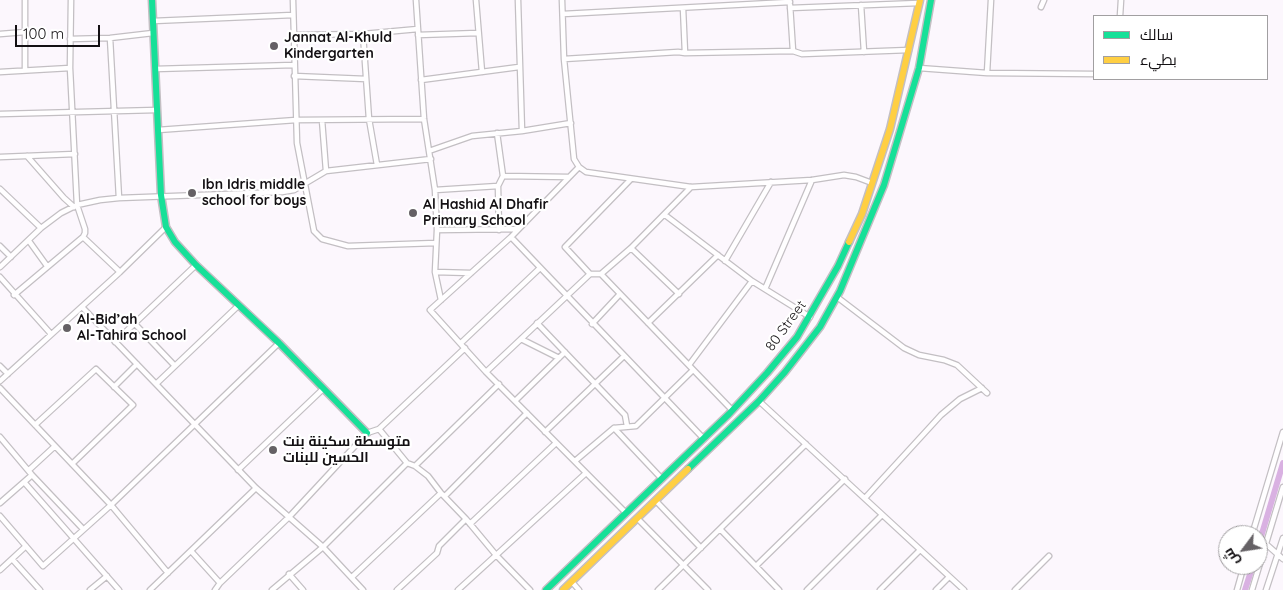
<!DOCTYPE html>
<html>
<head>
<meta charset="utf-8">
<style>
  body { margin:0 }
  #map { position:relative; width:1283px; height:590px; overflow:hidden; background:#fcf7fd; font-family:Quicksand,Cairo,sans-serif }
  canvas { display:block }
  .legend { position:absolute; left:1093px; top:15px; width:175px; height:65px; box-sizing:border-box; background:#fff; border:1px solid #a19fa1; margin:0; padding:6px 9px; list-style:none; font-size:15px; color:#131013 }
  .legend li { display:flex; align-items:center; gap:10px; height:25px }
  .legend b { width:25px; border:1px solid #a19fa1 }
  .north { position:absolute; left:1218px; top:525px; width:50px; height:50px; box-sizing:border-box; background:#fff; border:1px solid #a19fa1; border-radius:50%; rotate:239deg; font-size:14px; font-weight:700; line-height:20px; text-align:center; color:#131013 }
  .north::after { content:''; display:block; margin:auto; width:18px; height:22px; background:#656165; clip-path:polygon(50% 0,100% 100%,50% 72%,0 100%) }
  .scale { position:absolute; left:15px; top:25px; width:85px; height:22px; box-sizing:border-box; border:2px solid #131013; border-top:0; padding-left:6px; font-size:15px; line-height:18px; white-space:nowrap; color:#131013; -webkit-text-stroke:4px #fff; paint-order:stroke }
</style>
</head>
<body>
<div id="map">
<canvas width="1283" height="590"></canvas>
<ul class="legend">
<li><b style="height:6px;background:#16e098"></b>سالك</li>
<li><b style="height:6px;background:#ffcf43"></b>بطيء</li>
</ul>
<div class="north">ش</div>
<div class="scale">100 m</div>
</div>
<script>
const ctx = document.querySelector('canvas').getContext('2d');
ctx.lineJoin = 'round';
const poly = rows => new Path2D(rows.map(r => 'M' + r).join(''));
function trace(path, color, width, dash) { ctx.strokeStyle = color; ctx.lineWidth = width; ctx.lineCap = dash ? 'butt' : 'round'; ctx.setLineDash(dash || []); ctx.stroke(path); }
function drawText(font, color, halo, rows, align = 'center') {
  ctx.font = font + ' Quicksand,Cairo,sans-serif'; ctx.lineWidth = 4.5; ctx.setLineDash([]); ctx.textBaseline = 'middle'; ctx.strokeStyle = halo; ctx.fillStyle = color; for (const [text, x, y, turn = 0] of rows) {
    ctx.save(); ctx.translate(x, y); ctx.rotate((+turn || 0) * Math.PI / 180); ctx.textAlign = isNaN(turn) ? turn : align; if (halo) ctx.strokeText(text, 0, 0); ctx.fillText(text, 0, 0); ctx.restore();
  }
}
trace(poly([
  [1258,547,1283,463],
  [1245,590,1253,565]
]), '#d9b1e2', 6);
const street = poly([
  [25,0,25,70],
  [293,0,297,143,314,231,322,239,348,246,436,243],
  [416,0,424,119,435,190,437,230,435,272,441,300],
  [476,0,482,72],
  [518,0,522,131],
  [562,0,564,59,574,159,579,167,586,172,691,187,812,180,844,175,856,177,872,183],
  [790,5,793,51],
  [861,5,864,52],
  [1041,7,1044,0],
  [683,8,685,53],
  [790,8,919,3],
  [563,14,790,2],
  [1120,16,1121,0],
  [153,21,293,15],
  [0,34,25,32],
  [363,34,369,119,377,165],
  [294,35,363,34,418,29],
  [418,35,478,33],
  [110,38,119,198],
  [70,39,110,38,153,33],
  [564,59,678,52,685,53,793,51,802,54,909,50],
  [919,68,987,73,1094,74],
  [155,69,294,65],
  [0,72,70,68],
  [987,73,991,0],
  [294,76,366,79],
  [421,80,519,67],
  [0,114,157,110],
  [322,120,326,171],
  [158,130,296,120,424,119],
  [497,133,503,176,498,186,499,230],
  [429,151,472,136,522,131,571,123],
  [27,156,64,198,74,207],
  [0,157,75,154],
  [579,167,511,237,430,310,486,372,626,513],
  [503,176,569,177],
  [0,189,41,228],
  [435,190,498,186],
  [665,215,752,281,810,317],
  [437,230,518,229],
  [83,237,120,272],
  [511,237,704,439],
  [29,241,47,266],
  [0,246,11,257],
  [631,248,679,294],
  [725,261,771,182],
  [0,267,41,228,61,213,77,205,100,200,119,198,282,192,294,190,326,171,431,159],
  [435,272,471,273],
  [590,274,565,247,630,180],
  [601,274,732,410],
  [0,277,51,334],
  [765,289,812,180],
  [14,295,83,237,85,233,85,229,77,205,70,68,71,0],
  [837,297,904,348,919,355,944,360,957,365,987,393],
  [82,307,256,488,323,547,363,590],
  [537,323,625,415,627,426],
  [648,323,718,255],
  [135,324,175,366],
  [592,324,620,294],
  [521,339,559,358],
  [115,342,196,265],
  [461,343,540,268],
  [689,365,752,281],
  [0,366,8,374],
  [486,372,590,274,601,274,631,248,691,187],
  [0,381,120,272,166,227],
  [156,384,239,305],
  [114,387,137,364],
  [0,388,111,505,168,573],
  [515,401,565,352],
  [759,401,964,590],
  [35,425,96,369,133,405,72,464],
  [614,428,662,479],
  [379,429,407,463,415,466,428,476,441,493,466,519,496,555,530,590],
  [545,432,624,356],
  [0,437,32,475,83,529],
  [575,461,614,428,636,426,693,370],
  [415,466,499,384],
  [29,470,55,446],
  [238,470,323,389],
  [24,482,119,590],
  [445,496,527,413],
  [865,498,941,415,960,399,982,388],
  [656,501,701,548],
  [0,503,32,475],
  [0,516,43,566,111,505,279,343],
  [638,519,708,590],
  [470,524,556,443],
  [720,529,779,590],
  [1252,535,1283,432],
  [1266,544,1283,559],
  [191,551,220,583],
  [12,559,40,590],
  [756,566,845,479],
  [0,570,26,546],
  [289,574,303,590],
  [352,577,441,493],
  [572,582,579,590],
  [90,590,107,576],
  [150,590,256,488],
  [215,590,220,583,290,516,367,433,379,429,465,348],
  [272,590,323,547,407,463],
  [397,590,437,553,439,546,466,519],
  [458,590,586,473],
  [658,590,806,444],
  [807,590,882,515],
  [880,590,920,550],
  [936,590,949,577],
  [1015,590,1049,556],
  [1237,590,1244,565],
  [1252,590,1283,487],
  [1266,590,1283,538]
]);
const fast = poly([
  [152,0,161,195,166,227,175,242,196,265,279,343,367,433],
  [688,469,759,401,785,372,820,327,840,291,884,185,919,68,931,0],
  [546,590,729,414,767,373,797,337,838,266,849,242]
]);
const slow = poly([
  [849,242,862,214,890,129,920,0],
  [563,590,688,469]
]);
trace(street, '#c3bfc3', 7);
trace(fast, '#c3bfc3', 9);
trace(slow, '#c3bfc3', 9);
trace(street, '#fffeff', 4.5);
trace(fast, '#16e098', 6);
trace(slow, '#ffcf43', 6);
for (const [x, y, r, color] of [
  [274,46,5,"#656165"],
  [192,193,5,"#656165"],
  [413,213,5,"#656165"],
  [67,328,5,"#656165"],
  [273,450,5,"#656165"]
]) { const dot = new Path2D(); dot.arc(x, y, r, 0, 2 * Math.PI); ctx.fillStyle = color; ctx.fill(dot); trace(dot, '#fff', 2); }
drawText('bold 14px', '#131013', '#fff', [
  ["Jannat Al-Khuld",284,38],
  ["Kindergarten",284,54],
  ["Ibn Idris middle",202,185],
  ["school for boys",202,201],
  ["Al Hashid Al Dhafir",423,205],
  ["Primary School",423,221],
  ["Al-Bid’ah",77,320],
  ["Al-Tahira School",77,336],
  ["متوسطة سكينة بنت",283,442],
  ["الحسين للبنات",283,458]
], 'left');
drawText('14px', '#131013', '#fff', [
  ["80 Street",786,326,-54]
]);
</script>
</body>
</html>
